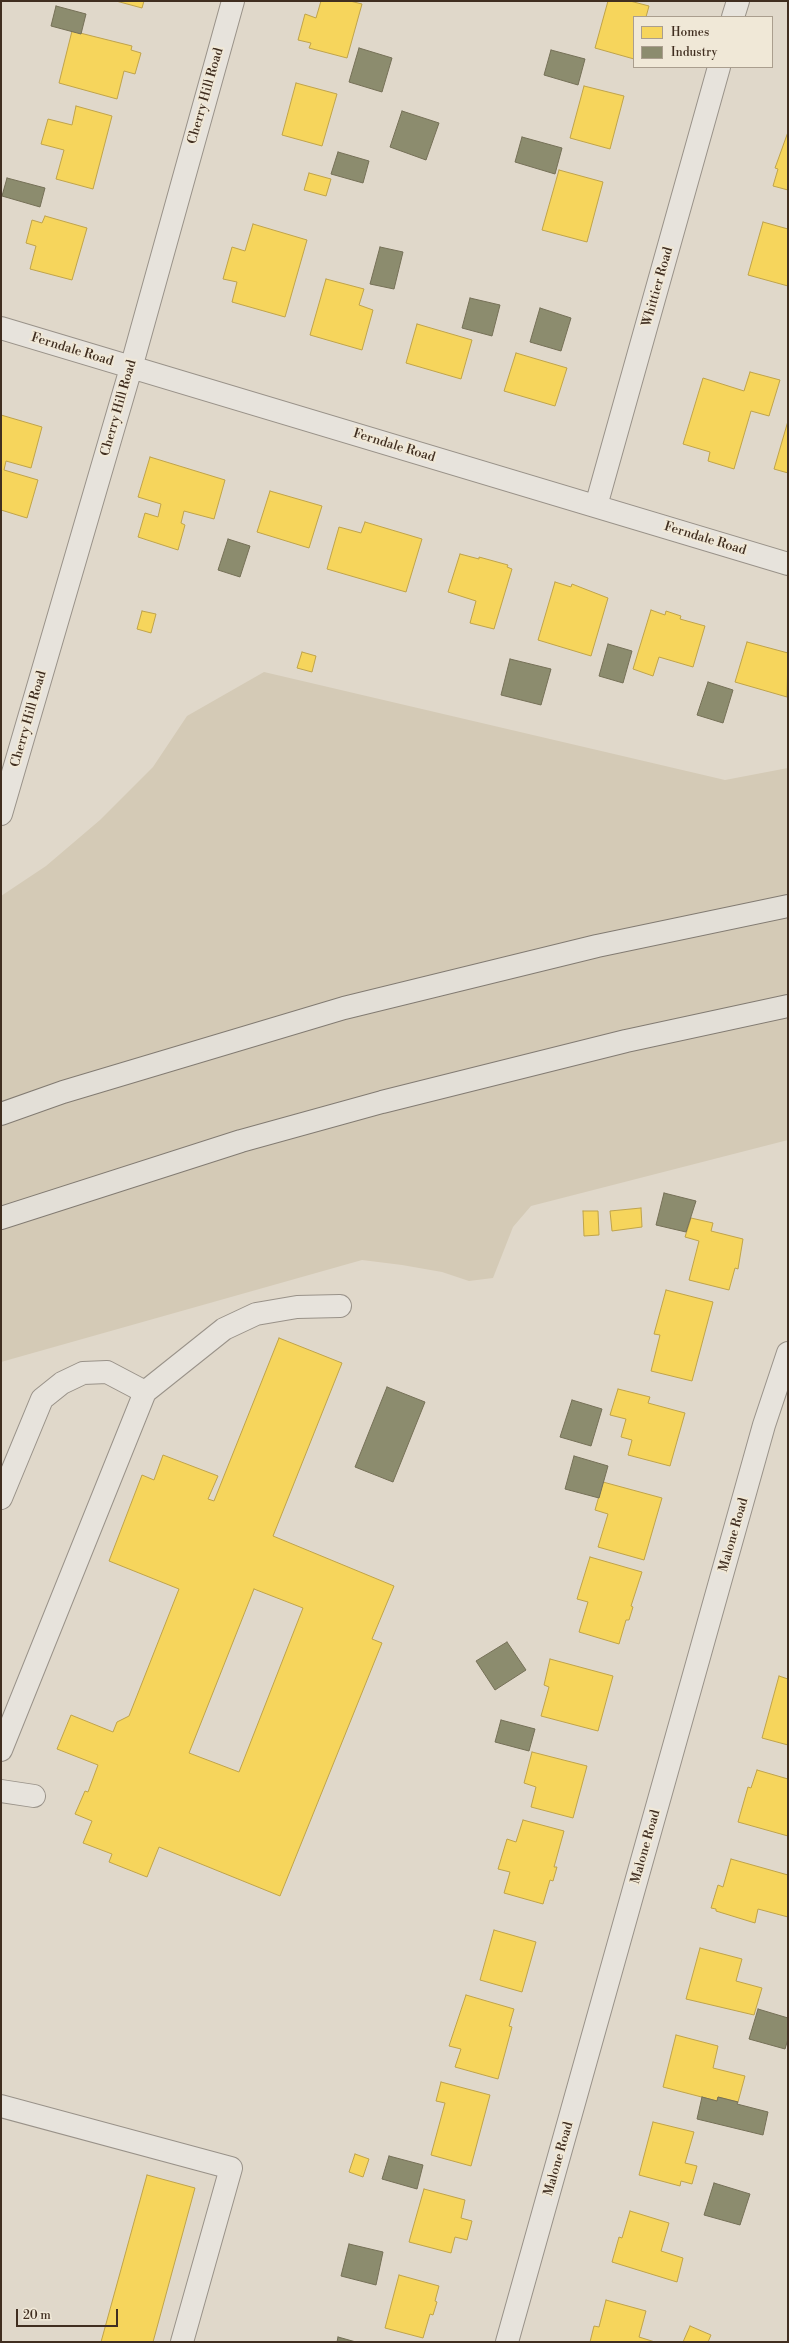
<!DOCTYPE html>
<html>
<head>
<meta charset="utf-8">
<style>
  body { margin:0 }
  #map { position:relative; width:789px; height:2343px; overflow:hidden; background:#e0d8ca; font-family:"Libre Bodoni",serif }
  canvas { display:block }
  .frame { position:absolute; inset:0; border:2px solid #402e20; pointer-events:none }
  .legend { position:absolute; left:633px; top:16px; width:140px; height:52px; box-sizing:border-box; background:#f0e8d7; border:1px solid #aa9e8e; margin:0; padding:5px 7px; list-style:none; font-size:12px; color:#402e20 }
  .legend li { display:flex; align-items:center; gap:8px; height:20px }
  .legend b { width:20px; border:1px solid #aa9e8e }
  .scale { position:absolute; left:16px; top:2309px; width:102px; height:18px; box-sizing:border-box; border:2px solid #402e20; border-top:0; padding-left:5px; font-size:12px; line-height:14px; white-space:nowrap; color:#402e20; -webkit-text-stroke:3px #f0e8d7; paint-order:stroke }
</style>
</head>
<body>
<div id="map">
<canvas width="789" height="2343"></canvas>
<div class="frame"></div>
<ul class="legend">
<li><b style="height:11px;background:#f6d55c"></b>Homes</li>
<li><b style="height:11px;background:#8c8c6e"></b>Industry</li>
</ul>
<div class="scale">20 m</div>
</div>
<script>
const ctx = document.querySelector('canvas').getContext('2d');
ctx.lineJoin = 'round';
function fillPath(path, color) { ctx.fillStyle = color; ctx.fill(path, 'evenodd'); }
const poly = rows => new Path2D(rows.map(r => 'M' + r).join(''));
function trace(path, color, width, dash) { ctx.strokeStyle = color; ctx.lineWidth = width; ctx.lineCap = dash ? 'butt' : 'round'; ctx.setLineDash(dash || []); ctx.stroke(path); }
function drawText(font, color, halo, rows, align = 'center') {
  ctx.font = font + ' "Libre Bodoni",serif'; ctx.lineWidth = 4; ctx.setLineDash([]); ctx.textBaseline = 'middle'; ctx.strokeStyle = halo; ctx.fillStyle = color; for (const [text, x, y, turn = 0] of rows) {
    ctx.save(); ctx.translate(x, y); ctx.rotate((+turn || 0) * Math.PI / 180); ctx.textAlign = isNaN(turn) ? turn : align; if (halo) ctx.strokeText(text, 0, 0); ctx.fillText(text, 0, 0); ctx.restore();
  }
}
fillPath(poly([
  [264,672,725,780,788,768,788,1140,531,1206,513,1227,493,1278,469,1281,442,1272,402,1265,362,1260,1,1362,1,896,46,866,100,820,153,767,187,716]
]), '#d4cab6');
const homes = poly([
  [116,1,144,1,142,8,116,1],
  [321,1,350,1,362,4,347,58,309,48,311,43,298,40,305,14,316,18,321,1],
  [608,1,630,1,649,6,646,17,634,17,634,59,595,48,608,1],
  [72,31,132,46,131,50,141,53,135,74,124,71,117,99,59,83,72,31],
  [296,83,337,94,322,146,282,135,296,83],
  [584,86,624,96,610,149,570,138,584,86],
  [76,106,112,116,93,189,56,179,64,150,41,144,48,119,72,125,76,106],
  [788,132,788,190,773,186,778,169,775,168,788,132],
  [559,170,603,182,587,242,542,230,559,170],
  [309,173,331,179,326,196,304,190,309,173],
  [45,216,87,228,72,280,30,269,36,246,26,243,32,220,42,223,45,216],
  [763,222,788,229,788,286,748,275,763,222],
  [253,224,307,240,285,317,232,302,237,282,223,279,232,247,245,251,253,224],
  [326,279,364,289,359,305,373,310,362,350,310,335,326,279],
  [417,324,472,340,461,379,406,363,417,324],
  [516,353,567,368,555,406,504,391,516,353],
  [750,372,780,380,769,416,751,411,734,469,708,461,710,452,683,444,703,378,744,391,750,372],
  [1,415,42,427,31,468,6,461,4,470,38,480,27,518,1,510,1,415],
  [788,421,788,473,774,469,788,421],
  [150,457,225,480,214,519,184,511,181,523,185,525,178,550,138,537,145,513,158,517,161,504,138,497,150,457],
  [270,491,322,506,309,548,257,532,270,491],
  [365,522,422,539,406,592,327,569,339,527,361,533,365,522],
  [460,554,479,559,479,557,508,565,507,567,512,569,494,629,470,623,476,601,448,592,460,554],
  [555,582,571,587,572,584,608,598,591,656,538,640,555,582],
  [651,610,665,615,666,611,681,616,680,619,705,626,693,667,659,657,653,676,633,669,651,610],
  [142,611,156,614,151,633,137,629,142,611],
  [747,642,788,653,787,697,735,682,747,642],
  [302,652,316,656,312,672,297,668,302,652],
  [641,1208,642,1227,612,1231,610,1211,641,1208],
  [583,1211,598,1211,599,1235,584,1236,583,1211],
  [691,1218,713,1223,711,1231,743,1239,738,1269,735,1268,729,1290,689,1280,699,1241,685,1237,691,1218],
  [666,1290,713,1302,692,1381,651,1371,660,1335,654,1334,666,1290],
  [279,1338,342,1363,273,1536,394,1586,372,1639,382,1643,280,1896,159,1847,147,1877,109,1862,112,1854,83,1843,92,1821,75,1814,85,1791,88,1792,98,1765,57,1749,71,1715,113,1732,117,1722,129,1716,179,1589,109,1561,142,1475,154,1480,163,1455,218,1476,208,1499,214,1501,279,1338],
  [254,1589,303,1608,239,1772,189,1753,254,1589],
  [618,1389,650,1397,648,1403,685,1413,670,1466,628,1455,632,1440,621,1437,626,1419,610,1415,618,1389],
  [603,1482,662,1498,644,1560,598,1547,608,1514,595,1510,603,1482],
  [590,1557,642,1572,631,1606,633,1607,629,1620,626,1620,619,1644,579,1632,588,1602,577,1599,590,1557],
  [550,1659,613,1676,598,1731,541,1716,549,1687,544,1685,550,1659],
  [779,1676,788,1679,788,1745,762,1738,779,1676],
  [532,1752,587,1766,573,1818,531,1807,536,1787,524,1783,532,1752],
  [757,1770,788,1779,788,1836,738,1822,748,1787,751,1788,757,1770],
  [523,1820,564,1831,554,1867,557,1867,553,1881,550,1880,543,1904,504,1893,510,1872,498,1869,507,1839,516,1842,523,1820],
  [731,1859,788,1875,788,1917,758,1909,755,1923,716,1911,716,1909,711,1908,718,1885,723,1887,731,1859],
  [494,1930,536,1942,522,1992,480,1980,494,1930],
  [700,1948,742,1959,736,1981,762,1988,754,2015,686,1999,700,1948],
  [466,1995,514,2009,509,2026,512,2027,498,2079,455,2067,461,2049,449,2046,466,1995],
  [676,2035,718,2046,713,2068,745,2076,738,2102,718,2097,717,2101,663,2087,676,2035],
  [441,2082,490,2095,471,2166,431,2155,445,2103,436,2101,441,2082],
  [653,2122,694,2132,685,2163,697,2166,692,2184,681,2181,680,2186,639,2175,653,2122],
  [355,2154,369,2159,363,2177,349,2172,355,2154],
  [147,2175,195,2188,153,2342,101,2342,147,2175],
  [424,2189,465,2200,461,2218,472,2221,467,2240,455,2237,451,2253,409,2242,424,2189],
  [630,2211,669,2223,661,2251,683,2258,677,2282,612,2262,619,2237,622,2238,630,2211],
  [399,2275,439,2286,435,2301,437,2302,433,2315,430,2314,423,2338,385,2328,399,2275],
  [606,2300,646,2311,639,2337,655,2342,590,2342,594,2326,599,2327,606,2300],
  [690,2326,711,2335,708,2342,683,2342,690,2326]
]);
fillPath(homes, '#f6d55c');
trace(homes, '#bfa34a', 1);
const industry = poly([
  [56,6,86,14,81,34,51,26,56,6],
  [359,48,392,58,382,92,349,82,359,48],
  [551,50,585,59,578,85,544,75,551,50],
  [402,111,439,123,426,160,390,147,402,111],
  [522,137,562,148,555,174,515,162,522,137],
  [338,152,369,161,363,183,331,174,338,152],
  [7,178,45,188,40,207,2,196,7,178],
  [380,247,403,252,394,289,370,284,380,247],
  [470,298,500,305,492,336,462,328,470,298],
  [540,308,571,318,561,351,530,342,540,308],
  [228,539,250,546,240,577,218,570,228,539],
  [608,644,632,651,623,683,599,676,608,644],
  [510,659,551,669,541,705,501,695,510,659],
  [708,682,733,690,723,723,697,715,708,682],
  [664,1193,696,1201,686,1232,656,1225,664,1193],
  [387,1387,425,1402,393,1482,355,1467,387,1387],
  [572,1400,602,1409,591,1446,560,1437,572,1400],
  [574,1456,608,1466,599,1498,565,1489,574,1456],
  [507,1642,526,1670,495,1690,476,1661,507,1642],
  [501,1720,535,1729,529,1751,495,1742,501,1720],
  [758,2009,788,2018,788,2039,785,2049,749,2039,758,2009],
  [702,2097,717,2101,718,2097,738,2102,737,2104,768,2112,763,2135,697,2119,702,2097],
  [389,2156,423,2165,417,2189,382,2179,389,2156],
  [714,2183,750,2194,740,2225,704,2215,714,2183],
  [349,2244,383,2252,376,2285,341,2276,349,2244],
  [338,2337,356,2342,337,2342,338,2337]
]);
fillPath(industry, '#8c8c6e');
trace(industry, '#757057', 1);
const minor = poly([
  [733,17,738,1],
  [1,328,788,564],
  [596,506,719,67],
  [1,814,131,368,233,1],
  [1,1498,42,1399,62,1383,83,1373,107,1372,145,1392],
  [1,1750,145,1392,224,1329,256,1314,297,1307,340,1306],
  [1,1791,34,1796],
  [1,2106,231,2168,182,2342],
  [507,2342,764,1425,788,1353]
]);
const highway = poly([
  [1,1114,63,1092,344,1008,597,946,788,906],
  [1,1218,241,1141,382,1102,626,1041,788,1006]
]);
trace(minor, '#999289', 24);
trace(highway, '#827b72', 24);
trace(minor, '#e7e3dc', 22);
trace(highway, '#e3dfd7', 22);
drawText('13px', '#402e20', '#f0e8d7', [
  ["Cherry Hill Road",206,96,-74],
  ["Whittier Road",658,287,-74],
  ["Ferndale Road",72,350,17],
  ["Cherry Hill Road",119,408,-74],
  ["Ferndale Road",394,446,17],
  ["Ferndale Road",705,539,17],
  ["Cherry Hill Road",29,719,-74],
  ["Malone Road",734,1535,-74],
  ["Malone Road",646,1847,-74],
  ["Malone Road",559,2159,-74]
]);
</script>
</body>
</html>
